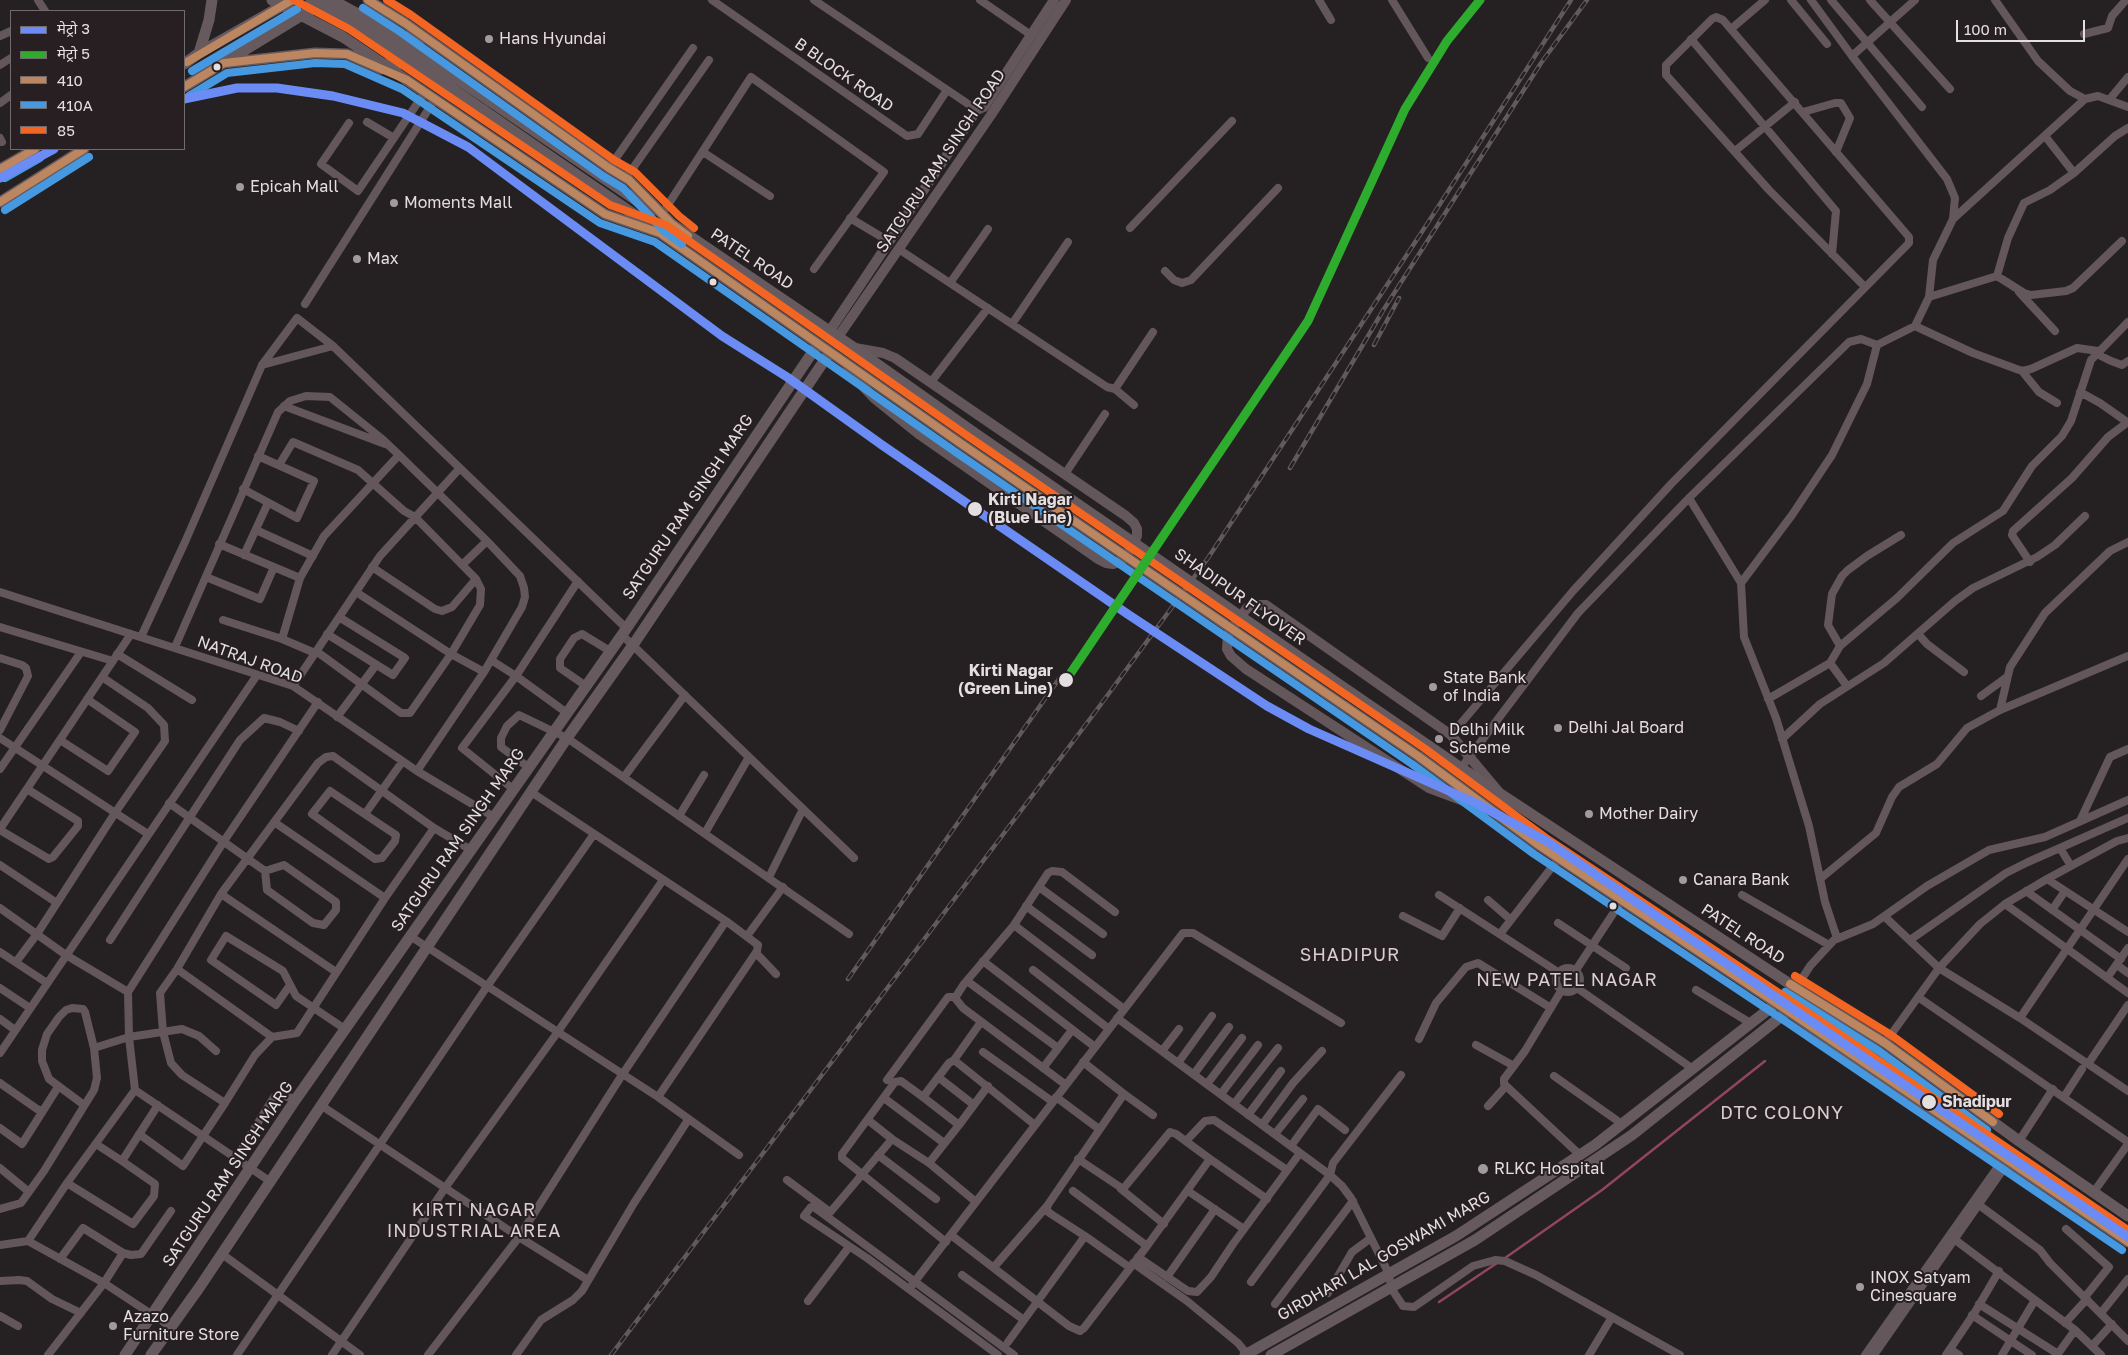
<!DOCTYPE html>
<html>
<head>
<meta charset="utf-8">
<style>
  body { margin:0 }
  #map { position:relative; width:2128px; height:1355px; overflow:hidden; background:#252122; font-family:"Golos Text","Noto Sans Devanagari",sans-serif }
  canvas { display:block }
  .legend { position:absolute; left:10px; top:10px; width:175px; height:140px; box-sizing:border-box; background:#271f21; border:1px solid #726b6d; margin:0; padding:6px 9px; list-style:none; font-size:15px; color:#e3dedf }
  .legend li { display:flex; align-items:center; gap:10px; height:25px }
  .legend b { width:25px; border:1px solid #726b6d }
  .scale { position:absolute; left:1956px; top:20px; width:129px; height:22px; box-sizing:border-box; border:2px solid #e3dedf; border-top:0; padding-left:6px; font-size:15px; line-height:18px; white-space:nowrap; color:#e3dedf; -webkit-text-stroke:4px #271f21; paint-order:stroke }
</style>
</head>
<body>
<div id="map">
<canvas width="2128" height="1355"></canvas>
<ul class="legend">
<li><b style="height:6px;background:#6a8cf4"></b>मेट्रो 3</li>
<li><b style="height:6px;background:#2dac2d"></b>मेट्रो 5</li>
<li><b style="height:6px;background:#bb8660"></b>410</li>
<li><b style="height:6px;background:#4699e1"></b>410A</li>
<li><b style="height:6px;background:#f26522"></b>85</li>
</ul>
<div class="scale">100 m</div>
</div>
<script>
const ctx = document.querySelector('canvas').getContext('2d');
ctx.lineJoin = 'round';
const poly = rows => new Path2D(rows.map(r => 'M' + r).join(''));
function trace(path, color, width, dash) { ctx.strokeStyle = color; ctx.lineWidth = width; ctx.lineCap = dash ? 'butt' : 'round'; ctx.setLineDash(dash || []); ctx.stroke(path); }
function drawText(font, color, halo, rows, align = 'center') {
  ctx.font = font + ' "Golos Text",sans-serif'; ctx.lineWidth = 4; ctx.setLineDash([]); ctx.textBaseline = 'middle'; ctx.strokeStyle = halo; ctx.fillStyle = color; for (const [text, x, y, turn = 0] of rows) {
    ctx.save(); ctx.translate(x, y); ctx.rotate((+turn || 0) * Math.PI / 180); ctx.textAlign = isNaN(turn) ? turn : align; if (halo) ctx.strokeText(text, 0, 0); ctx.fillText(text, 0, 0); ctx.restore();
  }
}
trace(poly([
  [1505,1258,1602,1190,1765,1061],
  [1439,1302,1497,1263]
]), '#91465d', 2.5);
trace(poly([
  [38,0,45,11],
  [712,0,907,136,918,134,947,90],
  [814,0,977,110],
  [980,0,1031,35],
  [1319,0,1331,20],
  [1392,0,1428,58],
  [1791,0,1827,44],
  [1811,0,1852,56],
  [1831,0,1922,107],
  [1870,0,1950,89],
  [1731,29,1765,0],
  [2084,34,2108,28,2112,16,2126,0],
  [0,36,11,31],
  [1691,39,1836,211,1832,254],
  [0,65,11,58],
  [2085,99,2098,96,2128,107],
  [2109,100,2128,77],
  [0,103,11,95],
  [1803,112,1835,103,1841,103,1850,118,1836,152],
  [367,122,394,138],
  [349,123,321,164,358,191,425,92],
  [2045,136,2074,173],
  [0,138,2,142],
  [1735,151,1795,102],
  [703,152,770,196],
  [609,168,693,48],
  [626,178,709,60],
  [662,214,751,77,884,172,814,269],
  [850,218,890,242],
  [1953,219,2085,99,2070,91,2038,61,1995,0],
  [1130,228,1232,121],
  [900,250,1107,387,1115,389,1153,332],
  [1165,271,1174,280,1182,283,1191,280,1278,188],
  [1997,276,2008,238,2024,203,2050,190,2074,173,2115,136,2128,128],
  [950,283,988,229],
  [2019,292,2055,331],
  [1929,297,1997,276,2024,293,2031,295,2066,291,2073,288,2122,241],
  [305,304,435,99],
  [1012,324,1068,242],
  [1915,326,1973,353,2022,371,2031,369,2077,348,2098,351],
  [2098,351,2101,356,2111,361,2122,365,2128,361],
  [262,365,297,318,333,346,626,628],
  [2022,371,2039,392,2057,403],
  [931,382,988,308],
  [1115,389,1134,405],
  [2080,392,2100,403,2127,422],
  [284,406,385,444],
  [279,465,293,442,358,470,404,511,415,517,476,579,481,589,480,605,451,654,410,713,401,713,316,651],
  [1065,474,1105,414],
  [243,489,297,518,314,481,258,456],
  [1689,498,1741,583],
  [256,530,313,556],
  [219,544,300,578],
  [244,555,268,503],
  [2030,562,2012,535,2013,531,2072,478,2108,437,2128,422],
  [462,565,487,541],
  [372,567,435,609,442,611,452,607,476,579],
  [206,577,260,599,274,567],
  [0,592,293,686,417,771,494,817],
  [356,592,451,654,484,672],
  [223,620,282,639,315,653],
  [0,627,113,661],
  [327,634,393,675,405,658,339,617],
  [1918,634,1927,644,1964,672],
  [622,635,854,858],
  [141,637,185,542,262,365,333,346],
  [282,639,300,578,324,536,399,455],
  [1840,646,1828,625,1832,594,1842,576,1848,570,1867,556,1901,535],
  [175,647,278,412,290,401,306,396,330,397,381,438,399,455,487,541,520,576,524,588,525,597,522,607,484,672,417,771],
  [117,654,192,700],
  [0,658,22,665,26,668,28,676,0,730],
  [491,660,516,676,567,713],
  [293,686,380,556,460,468],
  [586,686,560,668,560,659,574,638,582,634,610,651],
  [1847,686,1830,663,1840,646,1897,598,1953,543,2003,511,2032,466,2062,436,2071,421,2091,360,2128,322],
  [1981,696,2007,677],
  [1768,699,1830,663],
  [2000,710,2010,667,2045,613,2110,551,2128,542],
  [337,717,376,665],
  [1451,735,1573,591,1672,483,1909,243,1909,237,1723,20,1716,17,1712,19,1666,65,1666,75,1769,190,1865,287],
  [0,738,148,834],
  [1782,739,1820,704,1884,663,1955,601,1973,588,2037,557,2055,545,2085,516],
  [60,740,108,771,135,732,87,699],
  [528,767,501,747,501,738,507,726,519,715,567,738,849,934],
  [1461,768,1578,613,1689,498,1849,342,1861,339,1877,345,1915,326,1929,297,1933,260,1953,219,1955,198,1947,179,1852,56,1915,0],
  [0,769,81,652],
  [624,777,685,695],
  [513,789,462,748,516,676,578,581],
  [330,791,396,835,395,841,382,858,375,859,312,814,330,791],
  [169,803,265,871,267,890,313,923,324,925,336,910,336,902,284,865,265,871],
  [365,814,402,762],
  [679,816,704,775],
  [2080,821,2110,757,2128,749],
  [274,822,385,898],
  [0,829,131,634],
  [0,830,49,859,53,857,78,826,78,821,27,789],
  [705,833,749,757],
  [2060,848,2071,866],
  [0,865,57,903],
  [769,877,803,809],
  [1820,879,1876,833,1892,797,1899,787,1937,764,1967,728,2000,710,2128,656],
  [2047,879,2128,932],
  [1039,887,1103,934],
  [2026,891,2121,959],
  [221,894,336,972],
  [1439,895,1558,972],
  [1742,895,1829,945],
  [1488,900,1511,920],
  [2005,904,2128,993],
  [1026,906,1092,955],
  [0,908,66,955,128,992,129,1037,135,1090,67,1183,28,1241],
  [2052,910,2065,891],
  [1403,916,1442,936,1460,908],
  [1885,917,1939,968,1980,924,2005,904,2047,879,2117,841,2128,838],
  [1558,923,1626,968],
  [1014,925,1048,873,1052,871,1062,872,1115,912],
  [1500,934,1559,858],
  [410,936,658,1097,757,951,758,945,726,921,531,792],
  [747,936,783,887],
  [1837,938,1825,902,1809,826,1776,718,1744,637,1741,583,1792,515,1832,455,1867,384,1877,345],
  [110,940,240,740,264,718,280,722,299,731],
  [1910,940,2006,873,2028,862,2128,818],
  [0,952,47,983],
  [756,953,776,974],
  [983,961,1095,1047],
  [16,962,37,934,115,813,165,741,164,725,148,708,102,677],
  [2117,965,2128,973],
  '1556 980a12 12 0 1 1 24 0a12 12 0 1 1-24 0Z',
  [177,969,272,1037,297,1033,385,898,434,828],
  [1033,970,1109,1029],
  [1576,970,1622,900],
  [2107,978,2128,948],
  [967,981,1058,1048],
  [290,985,276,1005,211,960,226,936,283,971,296,996,345,1029],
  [0,988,30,1008],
  [1577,988,1693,1069],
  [1796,988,1810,966,1834,940,1873,924,1927,886,1989,850,2045,837,2128,800],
  [1696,990,1752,1024],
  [1561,991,1525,1051,1504,1079,1504,1084,1580,1155],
  [128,992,224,841,318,702],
  [1918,997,2128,1142],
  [1117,1018,1330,1175,1342,1186,1351,1198,1389,1274,1391,1288,1403,1306,1414,1307,1473,1266,1495,1260,1505,1261,1536,1275,1680,1355],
  [2020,1018,2128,859],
  [0,1019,15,1030],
  [272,1037,255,1055,225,1103,182,1075,171,1063,163,1032,160,993,177,969,221,894,318,763,326,757,333,756,434,828,471,850],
  [1419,1039,1436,1003,1466,967,1478,963,1551,1008],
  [1885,1043,1939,968,2020,1018,2128,1091],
  [1476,1045,1514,1066],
  [1162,1051,1179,1029],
  [983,1052,1053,1102],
  [0,1053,257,675],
  [954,1060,981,1022],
  [1083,1062,1124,1094,1047,1206,1047,1211,1051,1214,1085,1236],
  [1178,1063,1212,1016],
  [2088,1064,2128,1005],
  [1043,1068,1072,1030],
  [1194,1074,1229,1027],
  [1554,1076,1622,1124],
  [938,1077,974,1105],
  [887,1080,948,997,956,997],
  [0,1083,37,1109,42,1111],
  [1207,1084,1242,1038],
  [1066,1085,963,1008,955,998,964,984,1014,925,1124,1009],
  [135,1090,271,1182],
  [1124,1094,1153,1115],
  [1221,1094,1258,1045],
  [658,1097,739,1155],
  [923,1097,959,1125,929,1163,976,1202],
  [1056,1097,1099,1129],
  [2064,1097,2082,1069],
  [884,1098,944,1143],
  [1234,1104,1278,1048],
  [84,1105,49,1079,42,1061,42,1050,47,1034,59,1017,66,1010,72,1008,83,1009,85,1012,94,1048],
  [322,1106,519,1237,588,1280],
  [1488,1106,1506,1086],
  [1248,1115,1281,1071],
  [959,1125,988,1086],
  [1262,1125,1293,1083,1322,1051],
  [0,1128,22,1144,58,1087],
  [139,1134,183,1166,225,1103],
  [1275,1134,1303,1099],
  [892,1139,929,1163],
  [1186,1141,1205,1121,1214,1120,1287,1170],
  [2019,1141,2053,1089],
  [96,1144,122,1161],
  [1291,1146,1318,1109,1345,1130],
  [878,1155,936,1199],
  [236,1158,274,1097,280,1095,296,1099],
  [1078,1159,1123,1189,1170,1132,1176,1134,1210,1159],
  [0,1168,29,1192],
  [787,1180,830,1212],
  [67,1183,133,1224,154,1196,155,1184,122,1161,158,1105],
  [1121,1189,1164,1224],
  [1073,1191,1147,1246],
  [1188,1191,1244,1229],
  [2093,1193,2128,1144],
  [1979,1205,2040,1250,2050,1263,2128,1341],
  [0,1209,21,1203,44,1171,94,1090,97,1078,94,1048,129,1037,182,1029,199,1036,216,1051],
  [827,1216,892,1139,868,1120],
  [2066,1229,2109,1267,2085,1297],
  [951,1235,1069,1326,1080,1331,1084,1328,1147,1246,1210,1159,1267,1199],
  [1954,1239,2035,1300],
  [946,1242,842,1158,842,1154,895,1082,901,1081,923,1097,949,1063,954,1060,1035,1125],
  [0,1245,28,1241,104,1283,171,1327],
  [222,1254,360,1355],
  [1138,1257,1188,1291,1197,1292,1211,1277,1233,1244,1300,1153],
  [60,1259,83,1228,123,1253],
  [1133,1263,1187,1301,1238,1343,1247,1354],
  [994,1267,1048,1205],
  [962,1275,1024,1320],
  [1167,1277,1215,1209],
  [0,1281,19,1280,27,1281,52,1299,81,1313],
  [1251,1282,1330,1175,1333,1163,1401,1075],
  [909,1289,1183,933,1193,933,1341,1023],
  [1328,1293,1352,1252,1371,1238],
  [808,1301,849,1247],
  [1275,1304,1353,1201],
  [1979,1304,2058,1354],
  [2101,1313,2128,1279],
  [1972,1315,2032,1355],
  [0,1316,18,1326],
  [2065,1323,2087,1299],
  [1008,1342,1085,1236,1129,1267],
  [2092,1346,2112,1324],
  [1950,1349,1959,1355],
  [48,1355,104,1283,123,1253,131,1255,141,1254,171,1211],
  [237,1355,486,988,594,834],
  [332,1355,445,1188,557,1033,663,880],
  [428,1355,519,1237,622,1075,726,921],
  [516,1355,541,1320,573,1300,582,1291,634,1203,688,1120],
  [998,1355,867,1258,804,1216,811,1207,814,1207,1014,1355],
  [1589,1355,1612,1317],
  [1865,1355,2004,1158],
  [1874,1355,2009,1161],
  [1946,1355,1975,1312,1999,1271],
  [2002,1355,2035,1300,2075,1330,2101,1355],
  [2057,1355,2075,1330]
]), '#63575b', 8);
trace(poly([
  [829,332,977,110,984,107,1054,0],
  [838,337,991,115,1066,0],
  [847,365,857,380,874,398,920,435,1098,559,1106,563,1113,564,1121,561,1131,549,1137,536,1137,529,1134,523,1126,516,895,358,883,353,855,348],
  [1488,810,1429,788,1246,669,1231,656,1227,649,1228,634,1247,608,1252,605,1266,605,1451,735,1498,791]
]), '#63575b', 10);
trace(poly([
  [272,0,343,37,605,214,660,233,963,445],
  [368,0,405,23,609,168,629,180,672,224,853,347,973,432],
  [199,53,209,20,212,0],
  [224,63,315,53,347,54,381,69],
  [184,64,199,53,292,0],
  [397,73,393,66,391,58,392,50,396,43,411,35,424,38],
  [184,87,325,1],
  [490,101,652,211],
  [483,110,648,224],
  [0,169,35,149],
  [0,202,84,149],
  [1353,694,1461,768,1796,988,1885,1043,2019,1141,2128,1216],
  [1346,707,1418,756,1540,846,1788,1011,1865,1065,2128,1242],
  [125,1355,296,1099,622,635,818,344],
  [151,1355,199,1288,567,738,633,645,830,352],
  [1245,1355,1456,1236,1595,1145,1796,988],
  [1271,1355,1475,1240,1632,1135,1788,1011,1804,993]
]), '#665a5e', 11);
const rail = poly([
  [1374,345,1399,298],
  [1290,468,1384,309,1541,63,1587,0],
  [848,979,1061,676],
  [611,1355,1096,711,1208,558,1429,221,1571,0]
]);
trace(rail, '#61595c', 4.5);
trace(rail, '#271f21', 2.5, [8]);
trace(poly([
  [311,0,370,32,483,110],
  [332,0,373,22,490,101],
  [973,432,1353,694],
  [963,445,1346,707]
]), '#665a5e', 11);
trace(poly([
  [368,0,405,23,609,168,629,180,672,224,688,236],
  [187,62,292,0],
  [184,87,224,63,315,53,347,54,407,80,605,214,660,233,963,445,1418,756,1540,846,1788,1011,2128,1242],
  [0,169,35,149],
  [0,202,84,149],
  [1790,984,1885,1043,1993,1122]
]), '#bb8660', 8);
trace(poly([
  [363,8,399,31,603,176,623,188,665,232,682,244],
  [192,71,297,9],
  [189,96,227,73,315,63,345,64,402,89,600,223,655,242,957,453,1412,764,1534,854,1782,1019,2122,1250],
  [5,178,40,158],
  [5,210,89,157],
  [1785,992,1879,1051,1987,1130]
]), '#4699e1', 8);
trace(poly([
  [294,0,349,29,610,205,666,225,969,437,1424,748,1546,838,1794,1003,2128,1230],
  [387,0,411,15,614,160,635,172,679,216,694,228],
  [1795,976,1891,1035,1999,1114]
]), '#f26522', 8);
trace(poly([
  [184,99,237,88,277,88,333,96,403,113,468,147,722,336,787,377,882,445,1129,615,1267,706,1309,729,1476,803,1548,842,2128,1237],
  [0,178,54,149]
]), '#6a8cf4', 9);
trace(poly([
  [1066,680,1308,321,1405,109,1447,41,1480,0]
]), '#2dac2d', 9);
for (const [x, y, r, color] of [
  [489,39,5,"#a09c9d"],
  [217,67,4.5,"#e3dedf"],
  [240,187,5,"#a09c9d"],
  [394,203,5,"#a09c9d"],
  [357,259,5,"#a09c9d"],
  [713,282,4.5,"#e3dedf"],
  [975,509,8,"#e3dedf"],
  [1066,680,8,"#e3dedf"],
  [1433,687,5,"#a09c9d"],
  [1558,728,5,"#a09c9d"],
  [1439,739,5,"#a09c9d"],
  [1589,814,5,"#a09c9d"],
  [1683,880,5,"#a09c9d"],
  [1613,906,4.5,"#e3dedf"],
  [1929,1102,8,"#e3dedf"],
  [1483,1169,6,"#a09c9d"],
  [1860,1287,5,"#a09c9d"],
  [113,1326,5,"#a09c9d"]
]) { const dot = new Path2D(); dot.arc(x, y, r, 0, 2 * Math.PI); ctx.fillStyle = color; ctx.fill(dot); trace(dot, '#271f21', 2); }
drawText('16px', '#e3dedf', '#271f21', [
  ["Hans Hyundai",499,39],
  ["Epicah Mall",250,187],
  ["Moments Mall",404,203],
  ["Max",367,259],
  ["State Bank",1443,678],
  ["of India",1443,696],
  ["Delhi Jal Board",1568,728],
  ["Delhi Milk",1449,730],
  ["Scheme",1449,748],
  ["Mother Dairy",1599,814],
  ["Canara Bank",1693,880],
  ["RLKC Hospital",1494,1169],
  ["INOX Satyam",1870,1278],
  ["Cinesquare",1870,1296],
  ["Azazo",123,1317],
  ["Furniture Store",123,1335]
], 'left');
drawText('16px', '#e3dedf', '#271f21', [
  ["B BLOCK ROAD",844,75,35],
  ["SATGURU RAM SINGH ROAD",941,161,-56],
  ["PATEL ROAD",752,259,34],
  ["SATGURU RAM SINGH MARG",688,507,-56],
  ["SHADIPUR FLYOVER",1240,597,35],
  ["NATRAJ ROAD",250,660,20],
  ["SATGURU RAM SINGH MARG",458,840,-55],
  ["PATEL ROAD",1743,934,33],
  ["SATGURU RAM SINGH MARG",228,1174,-56],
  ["GIRDHARI LAL GOSWAMI MARG",1384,1256,-30]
]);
drawText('bold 16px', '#e3dedf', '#271f21', [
  ["Kirti Nagar",988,500],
  ["(Blue Line)",988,518],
  ["Kirti Nagar",1053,671,"right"],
  ["(Green Line)",1053,689,"right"],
  ["Shadipur",1942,1102]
], 'left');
ctx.letterSpacing = '1px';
drawText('18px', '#d9cfd1', '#271f21', [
  ["SHADIPUR",1350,955],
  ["NEW PATEL NAGAR",1567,980],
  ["DTC COLONY",1782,1113],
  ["KIRTI NAGAR",474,1210],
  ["INDUSTRIAL AREA",474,1231]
]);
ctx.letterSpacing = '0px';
</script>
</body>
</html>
